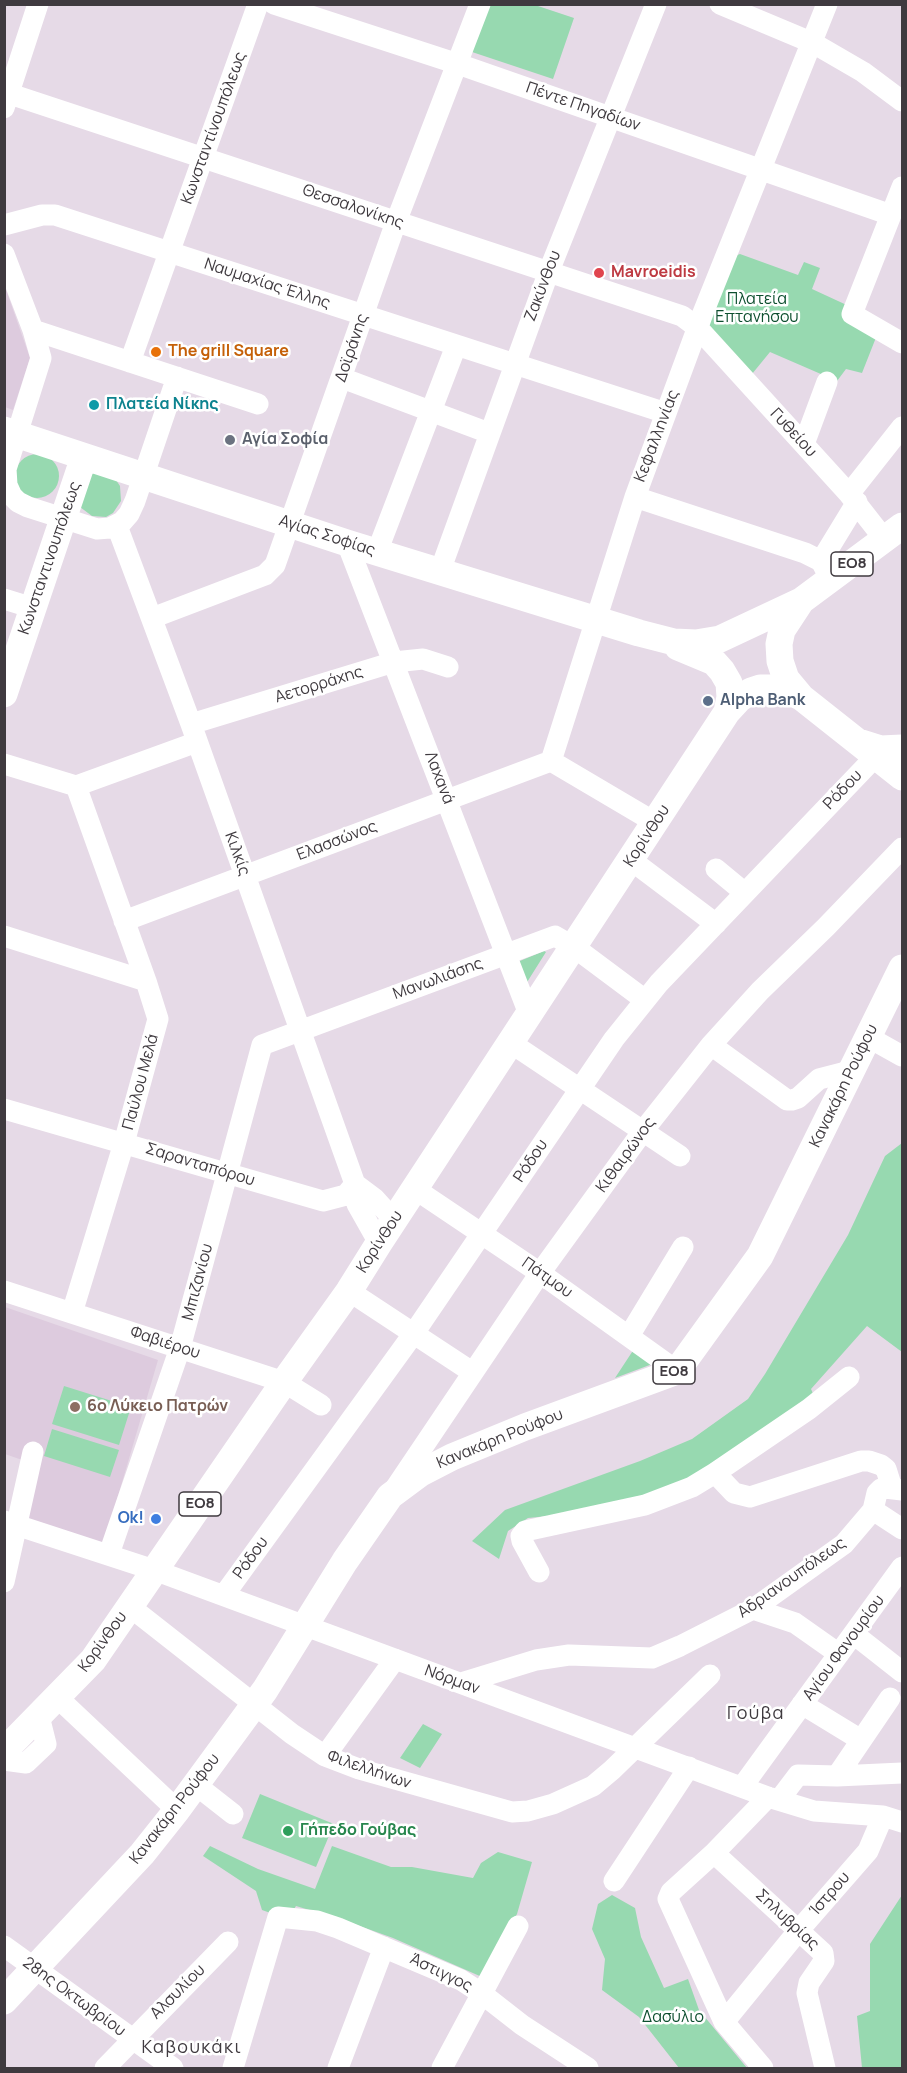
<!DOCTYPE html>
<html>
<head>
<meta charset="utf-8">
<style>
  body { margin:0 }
  #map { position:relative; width:907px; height:2073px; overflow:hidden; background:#e6dae7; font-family:Manrope,sans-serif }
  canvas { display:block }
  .frame { position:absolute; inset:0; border:6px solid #3f3a3f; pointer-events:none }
</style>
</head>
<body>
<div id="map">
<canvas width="907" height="2073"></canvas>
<div class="frame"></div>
</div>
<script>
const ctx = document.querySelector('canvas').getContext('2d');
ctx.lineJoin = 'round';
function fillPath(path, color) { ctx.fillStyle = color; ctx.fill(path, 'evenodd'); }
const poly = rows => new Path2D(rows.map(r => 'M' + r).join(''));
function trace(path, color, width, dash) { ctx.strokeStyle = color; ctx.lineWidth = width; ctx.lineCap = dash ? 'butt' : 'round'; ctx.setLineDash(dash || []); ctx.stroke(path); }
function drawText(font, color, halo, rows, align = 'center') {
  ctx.font = font + ' Manrope,sans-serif'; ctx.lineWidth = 5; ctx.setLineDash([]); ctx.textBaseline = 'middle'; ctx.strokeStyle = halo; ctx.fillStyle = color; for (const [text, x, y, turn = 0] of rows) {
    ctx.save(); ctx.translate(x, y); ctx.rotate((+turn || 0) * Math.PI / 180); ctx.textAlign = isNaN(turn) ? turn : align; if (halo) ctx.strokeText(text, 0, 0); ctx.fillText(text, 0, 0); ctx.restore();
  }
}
fillPath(poly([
  [4,284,30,358,13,410,5,407],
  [5,1307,158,1360,103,1547,13,1519,25,1461,5,1454]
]), '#ddcbde');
fillPath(poly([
  [489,5,535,5,574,18,553,79,472,52],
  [740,254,798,275,804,262,820,268,812,289,851,307,877,335,862,373,846,369,837,381,770,352,752,374,704,323,730,258],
  '15 476a22 22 0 1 1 44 0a22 22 0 1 1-44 0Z',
  [95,473,116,480,120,486,121,501,113,513,106,517,92,516,80,507,88,475],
  [544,951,546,952,524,987,515,963],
  [902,1143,902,1352,867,1326,811,1389,815,1398,686,1483,598,1511,528,1518,508,1531,499,1559,472,1541,505,1510,640,1461,692,1439,748,1399,765,1374,848,1235,885,1156],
  [634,1349,655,1363,615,1378],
  [64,1386,131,1407,119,1445,52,1424],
  [52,1429,119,1450,110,1477,44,1456],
  [423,1724,442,1734,420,1768,400,1758],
  [260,1794,334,1824,316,1867,242,1838],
  [210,1846,258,1869,315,1889,332,1846,391,1867,412,1867,473,1878,481,1863,498,1852,532,1862,517,1914,482,1977,393,1938,343,1920,296,1906,289,1917,276,1915,262,1910,256,1891,203,1856],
  [612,1895,635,1908,641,1937,664,1988,688,1979,699,2010,747,2068,679,2068,639,2017,602,1990,605,1959,592,1929,598,1904],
  [902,1895,902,2068,862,2068,857,2016,870,2011,870,1944]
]), '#97d9b0');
trace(poly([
  [274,4,458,64,891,215],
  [720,4,813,43,863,72,902,101],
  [4,92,682,316,698,328,849,494,885,540],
  [4,108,38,4],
  [902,187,852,314,902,343],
  [4,225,42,215,55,215,666,413],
  [4,254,33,330,41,358,6,469,7,485,12,496,18,502,28,507,97,529,110,528,122,522,129,514,135,501,177,377],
  [33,330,258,404],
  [130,362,258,4],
  [342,378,489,433],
  [804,444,827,382],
  [849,494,902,427],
  [635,497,805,553,821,561,831,580],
  [117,526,191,724,355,1184,357,1204,379,1243],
  [347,543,529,1014],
  [377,552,456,346],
  [821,561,857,502],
  [440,571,549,271,656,4],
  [4,599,33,608],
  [152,618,265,575,275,565,396,222,480,4],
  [191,724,394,662,423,659,448,667],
  [4,764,76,786,197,742],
  [656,823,551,761,635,497,703,313,827,4],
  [631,860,716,924],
  [716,869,745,893],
  [124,921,551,761],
  [4,936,146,981],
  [868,1037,902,1056],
  [511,1043,680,1156],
  [711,1045,787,1100,792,1100,798,1098,819,1079,850,1071],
  [4,1109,323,1201,346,1195,355,1184],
  [355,1184,375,1199,394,1220],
  [415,1189,540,1273,677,1371],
  [4,1291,284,1382,321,1405],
  [349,1291,472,1372],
  [72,1313,124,1143,158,1019,146,981,76,786],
  [629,1336,683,1247],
  [849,1377,809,1409,715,1473,734,1493,750,1497,861,1461,869,1461,881,1465,886,1469,892,1488],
  [396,1487,540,1273,643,1131,711,1045,760,991,826,927,902,848],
  [873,1510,902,1529],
  [4,1521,154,1570,768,1797,814,1811,883,1816,902,1822],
  [109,1554,180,1348,262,1045,555,936,574,947,645,1000],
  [539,1572,522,1541,521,1536,525,1531,645,1505,692,1487,715,1473],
  [4,1582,33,1452],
  [224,1595,414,1333,614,1039,659,983,876,756],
  [129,1606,292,1734,325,1756,359,1769,512,1812,528,1811,553,1804,593,1786,612,1770,710,1675],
  [753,1609,795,1623,839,1654],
  [855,1635,902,1672],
  [461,1683,536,1660,569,1655,652,1658,680,1646,753,1609,844,1544,873,1510,877,1493,881,1489,885,1488,902,1490],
  [58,1698,177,1810],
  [802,1704,861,1740],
  [325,1756,395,1659],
  [4,1760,26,1763,46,1744,39,1716],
  [837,1776,902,1773],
  [196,1785,233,1814],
  [742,1787,902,1567],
  [779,1800,798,1775,837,1776,890,1698],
  [714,1853,823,1953,824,1961,809,1983,807,1993,825,2068],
  [614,1881,689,1767],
  [4,1946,173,2068],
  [724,2022,799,1930,868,1851,883,1816],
  [105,2068,228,1942],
  [233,2068,278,1917,317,1921,338,1928,461,1980,481,1993,522,2025,588,2068],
  [338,2068,384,1947],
  [442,2068,518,1926],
  [763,2068,724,2022,668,1899,671,1892,714,1853,768,1797]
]), '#fff', 21);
trace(poly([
  [4,430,347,543,639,633,674,642,696,643,720,639,801,601,902,526],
  [801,601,782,630,779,644,780,661,786,679,801,697,902,777],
  [678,647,714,662,722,671,729,683,730,697,727,712],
  [4,694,84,457],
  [862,743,881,749,902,748],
  [4,1751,93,1660,284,1382,349,1291,379,1243,727,712,739,699,751,691,760,688,782,688,801,697],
  [4,2001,142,1854,177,1810,265,1690,345,1561,390,1496,421,1473,452,1457,525,1427,677,1371,760,1256,902,968]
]), '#fff', 27);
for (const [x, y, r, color] of [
  [599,273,6,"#e0444e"],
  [156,352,6,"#e8710a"],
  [94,405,6,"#0f9aa8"],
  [230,440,6,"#6b7280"],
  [708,701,6,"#5c6f8a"],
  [75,1407,6,"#8d6e63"],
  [156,1519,6,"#3f7fe0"],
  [288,1831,6,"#2e9e5b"]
]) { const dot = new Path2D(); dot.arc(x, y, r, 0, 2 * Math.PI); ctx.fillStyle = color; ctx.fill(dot); trace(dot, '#fff', 2); }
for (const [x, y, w] of [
  [852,564,42],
  [674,1372,42],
  [200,1504,42]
]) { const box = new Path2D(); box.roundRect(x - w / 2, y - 12, w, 24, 4.5); ctx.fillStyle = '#fff'; ctx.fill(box); trace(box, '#3f3a3f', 1.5); }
drawText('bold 15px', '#3f3a3f', null, [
  ["ΕΟ8",852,564],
  ["ΕΟ8",674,1372],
  ["ΕΟ8",200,1504]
]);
drawText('16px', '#3f3a3f', '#fff', [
  ["Πέντε Πηγαδίων",583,107,19],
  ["Κωνσταντίνουπόλεως",214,128,-70],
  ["Θεσσαλονίκης",353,207,19],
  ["Ναυμαχίας Έλλης",267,284,18],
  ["Ζακύνθου",543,286,-69],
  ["Δοϊράνης",352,348,-71],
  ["Γυθείου",793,433,47],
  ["Κεφαλληνίας",657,436,-69],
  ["Αγίας Σοφίας",327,536,18],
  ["Κωνσταντινουπόλεως",50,558,-71],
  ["Αετορράχης",319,685,-17],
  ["Λαχανά",439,778,69],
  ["Ρόδου",843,790,-46],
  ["Κορίνθου",647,836,-57],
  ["Ελασσώνος",337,841,-21],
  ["Κιλκίς",237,854,70],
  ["Μανωλιάσης",438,979,-20],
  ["Παύλου Μελά",141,1082,-75],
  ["Κανακάρη Ρούφου",844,1086,-64],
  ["Κιθαιρώνος",626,1155,-54],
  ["Ρόδου",531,1161,-56],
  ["Σαρανταπόρου",200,1165,17],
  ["Κορίνθου",380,1242,-57],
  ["Πάτμου",547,1278,35],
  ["Μπιζανίου",198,1282,-75],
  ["Φαβιέρου",165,1343,18],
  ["Κανακάρη Ρούφου",500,1439,-22],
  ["Ρόδου",251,1558,-54],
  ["Αδριανουπόλεως",792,1578,-35],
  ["Κορίνθου",103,1642,-54],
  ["Αγίου Φανουρίου",844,1648,-54],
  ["Νόρμαν",452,1680,20],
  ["Φιλελλήνων",369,1770,19],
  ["Κανακάρη Ρούφου",175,1809,-52],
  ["Ίστρου",830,1894,-49],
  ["Σηλυβρίας",787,1920,43],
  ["Άστιγγος",441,1973,26],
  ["Αλσυλίου",178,1992,-45],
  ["28ης Οκτωβρίου",74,1997,36]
]);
drawText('bold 16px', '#be3a42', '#fff', [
  ["Mavroeidis",611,273]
], 'left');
drawText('16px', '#0d4f2f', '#fff', [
  ["Πλατεία",757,300],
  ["Επτανήσου",757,318],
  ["Δασύλιο",673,2018]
]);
drawText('bold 16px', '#c56008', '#fff', [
  ["The grill Square",168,352]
], 'left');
drawText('bold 16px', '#0d838f', '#fff', [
  ["Πλατεία Νίκης",106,405]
], 'left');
drawText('bold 16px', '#5b616d', '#fff', [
  ["Αγία Σοφία",242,440]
], 'left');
drawText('bold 16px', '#4e5e75', '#fff', [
  ["Alpha Bank",720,701]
], 'left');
drawText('bold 16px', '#785e54', '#fff', [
  ["6ο Λύκειο Πατρών",87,1407]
], 'left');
drawText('bold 16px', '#366cbe', '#fff', [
  ["Ok!",144,1519]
], 'right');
drawText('bold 16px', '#27864d', '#fff', [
  ["Γήπεδο Γούβας",300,1831]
], 'left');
ctx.letterSpacing = '1.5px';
drawText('18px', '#3f3a3f', '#fff', [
  ["Γούβα",756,1714],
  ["Καβουκάκι",192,2048]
]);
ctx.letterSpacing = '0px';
</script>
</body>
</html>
